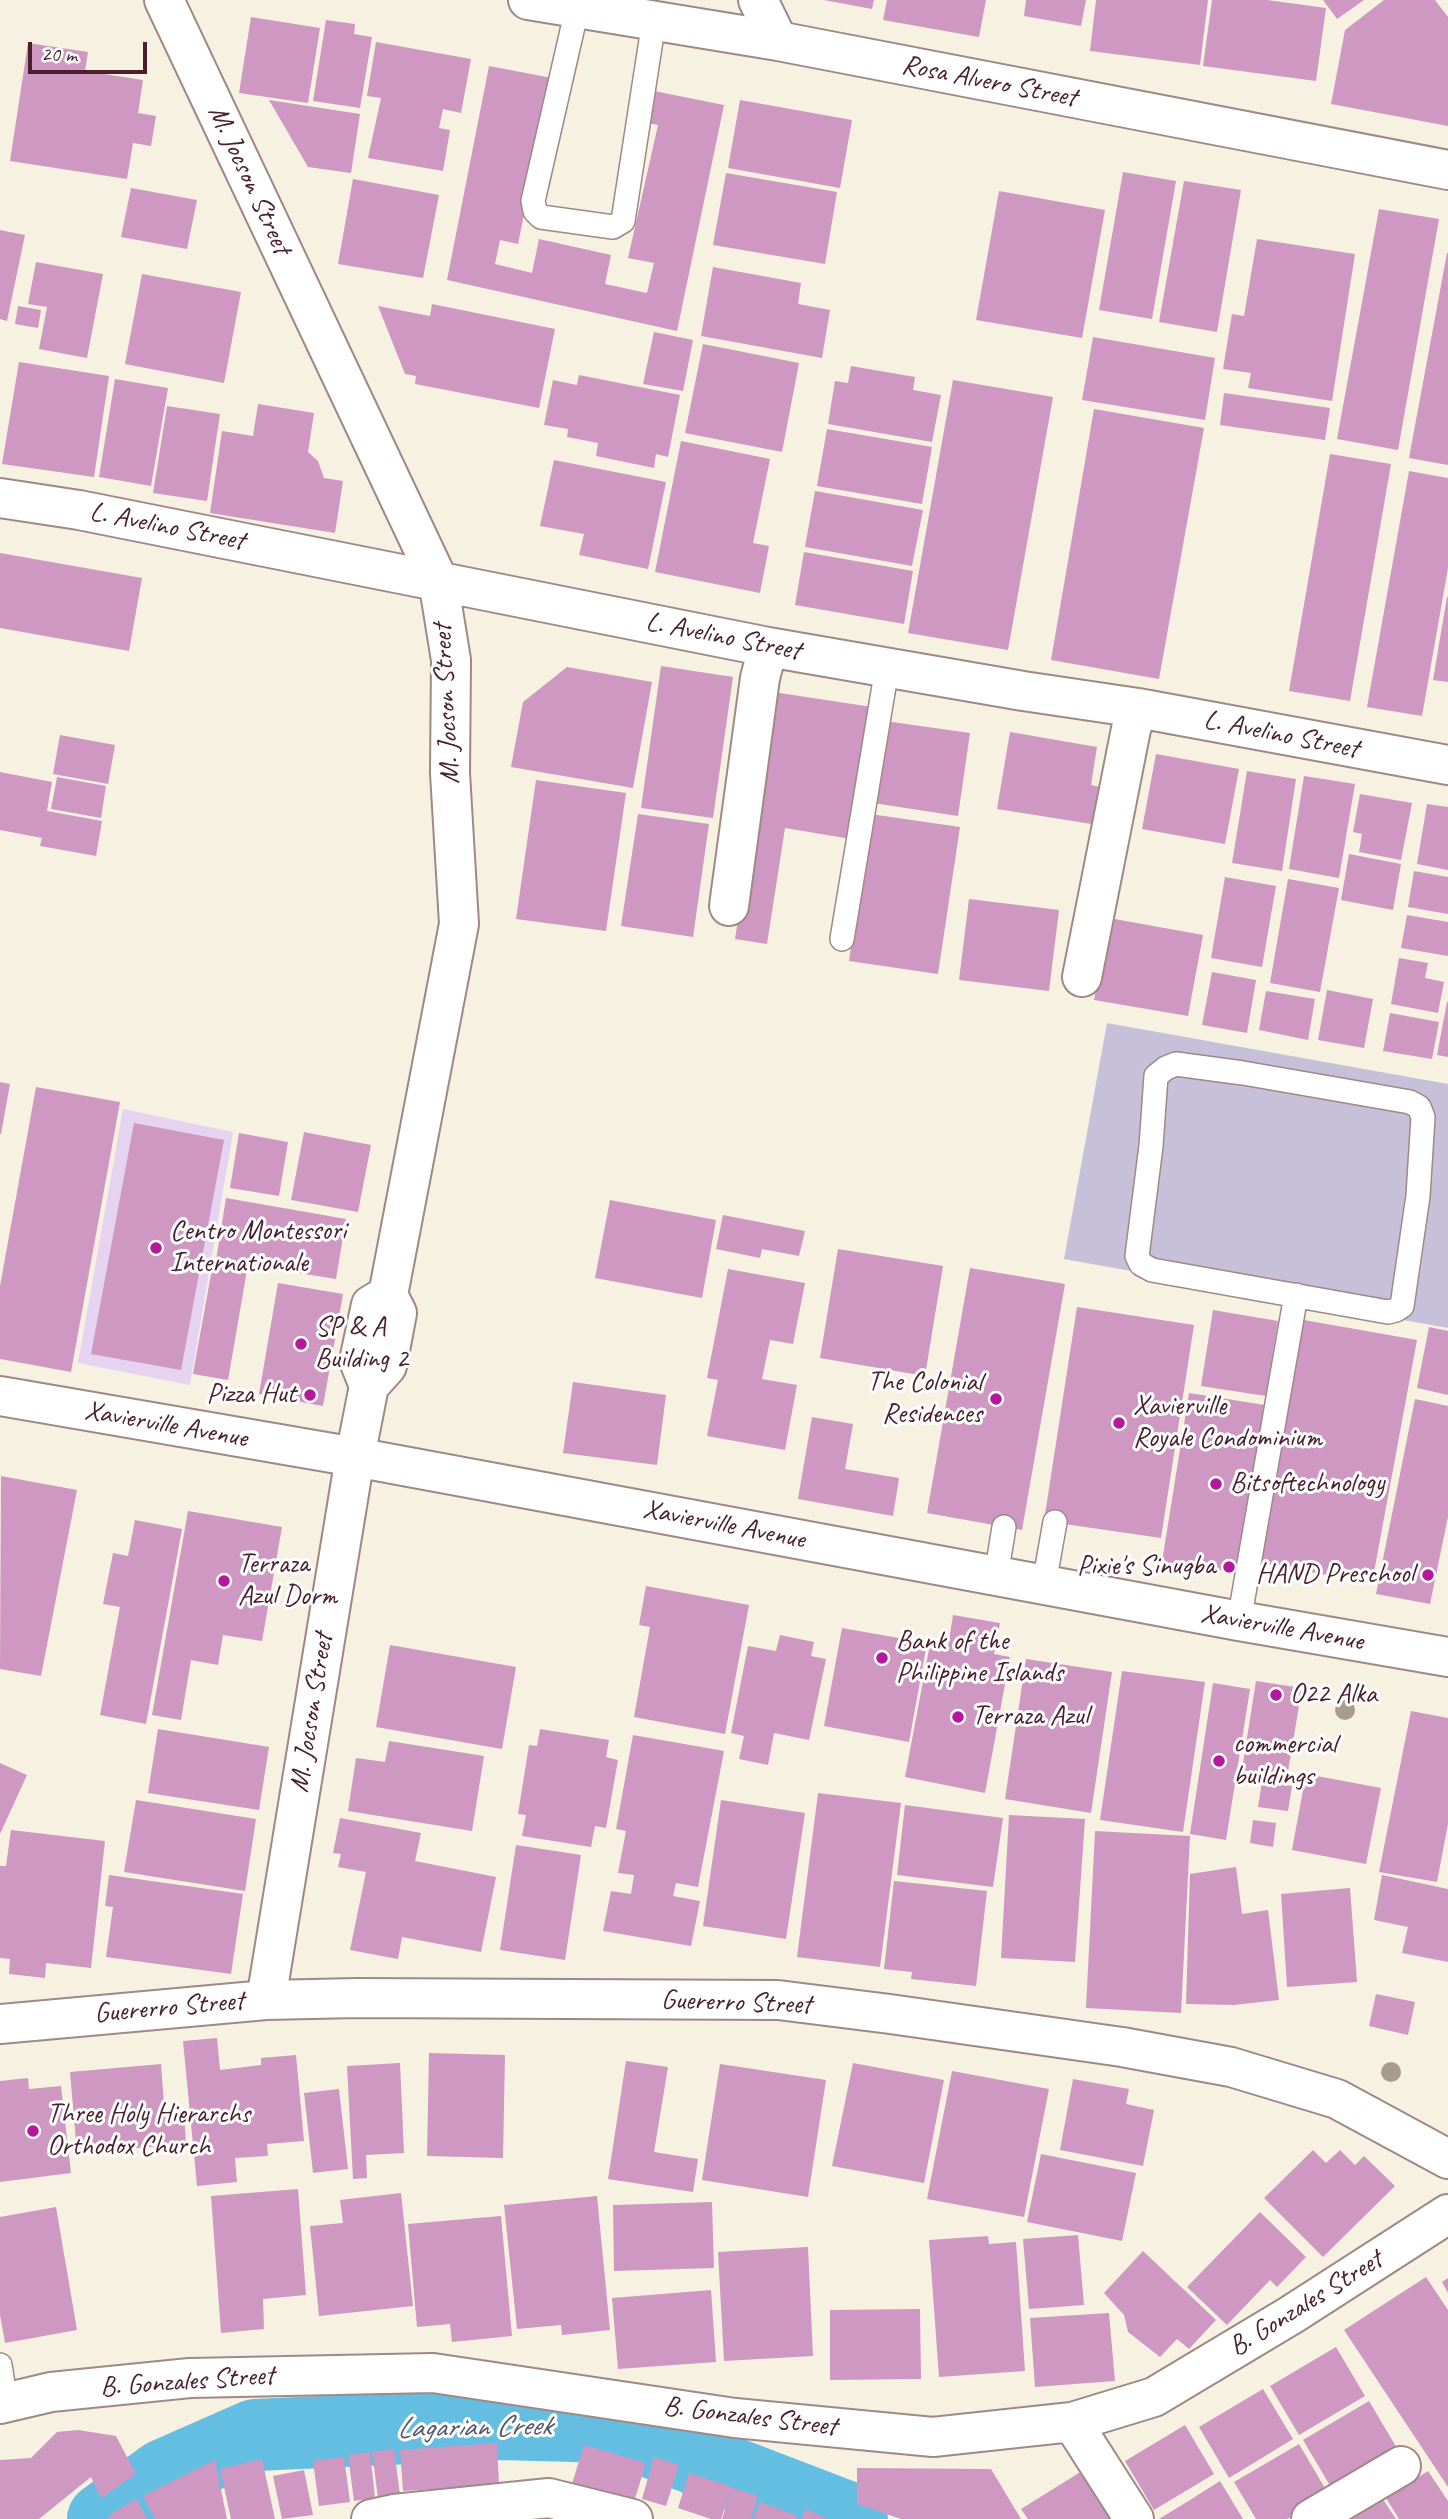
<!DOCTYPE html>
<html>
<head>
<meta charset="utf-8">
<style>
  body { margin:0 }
  #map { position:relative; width:1448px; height:2519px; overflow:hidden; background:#f7f1e2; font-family:Caveat,sans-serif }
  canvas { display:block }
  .scale { position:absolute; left:28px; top:42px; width:119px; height:32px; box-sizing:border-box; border:4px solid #4a1f2b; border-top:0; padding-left:9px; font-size:21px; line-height:24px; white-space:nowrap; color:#4a1f2b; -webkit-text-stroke:5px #fff; paint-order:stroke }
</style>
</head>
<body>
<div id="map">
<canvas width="1448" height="2519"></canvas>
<div class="scale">20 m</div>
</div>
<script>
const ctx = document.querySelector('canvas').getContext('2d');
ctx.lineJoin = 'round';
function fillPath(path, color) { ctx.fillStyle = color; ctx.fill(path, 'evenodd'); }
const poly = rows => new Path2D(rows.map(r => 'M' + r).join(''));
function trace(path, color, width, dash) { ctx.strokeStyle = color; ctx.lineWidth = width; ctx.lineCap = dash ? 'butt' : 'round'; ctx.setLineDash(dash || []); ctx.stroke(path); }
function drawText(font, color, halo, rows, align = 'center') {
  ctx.font = font + ' Caveat,sans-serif'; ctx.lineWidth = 6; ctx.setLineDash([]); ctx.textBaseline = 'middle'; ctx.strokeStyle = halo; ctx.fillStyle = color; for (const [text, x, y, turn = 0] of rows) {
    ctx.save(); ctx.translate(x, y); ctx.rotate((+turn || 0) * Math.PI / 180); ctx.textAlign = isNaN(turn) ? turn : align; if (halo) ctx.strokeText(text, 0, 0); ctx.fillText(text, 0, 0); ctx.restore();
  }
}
fillPath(poly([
  [123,1109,233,1132,190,1385,78,1363]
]), '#e5d3f1');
fillPath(poly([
  [1107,1023,1448,1084,1448,1328,1064,1259]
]), '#c7c0d9');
trace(poly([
  [103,2519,164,2475,255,2435,500,2424,612,2427,852,2519]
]), '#64bee1', 72);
fillPath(poly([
  [824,0,874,0,872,9],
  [887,0,986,0,979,37,883,20],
  [1026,0,1086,0,1081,26,1024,16],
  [1096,0,1208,0,1200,65,1090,51],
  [1212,0,1267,0,1326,8,1316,81,1203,66],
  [1323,0,1364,0,1337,19],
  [1384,0,1435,0,1448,17,1448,126,1331,104,1345,30],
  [251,17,320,28,308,103,239,93],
  [326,20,355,24,354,34,372,37,360,108,313,101],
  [376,42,471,59,461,113,443,109,439,128,450,130,443,171,368,158,381,98,367,96],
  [28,43,88,52,85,71,143,80,138,113,156,116,151,146,133,143,127,179,10,161],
  [489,66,552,78,518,244,500,240,495,264,532,273,539,239,611,255,605,284,647,293,654,263,628,258,658,125,647,123,654,91,724,105,677,331,447,280],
  [269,100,360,114,351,173,308,167],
  [740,100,852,120,840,188,728,168],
  [1123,172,1176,181,1152,319,1099,310],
  [726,173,837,192,825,264,713,245],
  [353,179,439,195,423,278,338,264],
  [1184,181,1241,190,1217,332,1159,322],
  [131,188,197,200,187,249,121,237],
  [999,191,1105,210,1082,338,976,320],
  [1379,209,1439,219,1398,450,1337,439],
  [0,230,25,235,7,321,0,319],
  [1257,239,1355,254,1332,401,1248,388,1251,373,1223,369,1232,314,1244,316],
  [1447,253,1448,253,1448,465,1409,458],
  [36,262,103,274,87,358,39,349,47,307,28,304],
  [713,267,801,283,798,304,830,310,822,358,701,336],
  [142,274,241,292,224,383,125,364],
  [432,304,555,329,539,408,415,384,416,376,405,374,378,306,430,316],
  [18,306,41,310,38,328,15,324],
  [654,332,693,340,683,391,643,384],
  [1093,337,1215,358,1205,420,1082,400],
  [703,344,799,363,782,452,685,433],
  [19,362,109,376,94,477,2,464],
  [851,366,915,377,913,390,941,395,932,442,828,424,835,381,848,383],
  [579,375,680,395,668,457,656,454,654,468,596,456,598,443,567,437,568,429,544,425,553,380,577,385],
  [115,379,168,388,151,486,99,477],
  [953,380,1053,397,1008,650,908,633],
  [1224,393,1330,408,1325,440,1220,425],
  [258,404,314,413,308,452,318,461,324,478,343,481,335,533,210,513,222,431,253,436],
  [167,406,220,414,207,501,153,493],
  [1094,409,1204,428,1159,679,1051,660],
  [827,429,932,447,922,504,817,486],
  [681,441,770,459,753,543,769,546,760,593,655,572],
  [1330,454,1391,464,1350,701,1289,691],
  [554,460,666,482,648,569,579,555,584,534,540,526],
  [1409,471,1448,478,1448,568,1422,716,1367,707],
  [815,491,923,510,912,566,805,547],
  [804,552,913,571,904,624,795,605],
  [0,553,142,578,129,651,0,628],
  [1447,597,1448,597,1448,682,1433,680],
  [661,666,733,677,713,818,641,808],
  [567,667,652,682,633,788,511,767,523,702],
  [773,692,872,707,851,839,785,828,767,944,735,939],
  [885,721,970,733,958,816,873,803],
  [1010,732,1097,747,1091,785,1104,788,1098,825,997,809],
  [60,735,115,745,108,784,53,774],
  [1156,754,1239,769,1225,844,1142,829],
  [1247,771,1296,779,1282,871,1232,863],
  [0,772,52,782,47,811,102,821,96,856,40,846,42,838,0,830],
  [1304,776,1355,784,1339,878,1289,869],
  [57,777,106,786,101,818,51,809],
  [536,780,626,793,606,931,516,919],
  [1360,794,1412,803,1401,860,1359,852,1362,834,1353,832],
  [1427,804,1448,807,1448,870,1417,864],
  [638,814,709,824,693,937,621,926],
  [870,814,960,827,938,974,849,961],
  [1349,854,1401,864,1393,910,1341,900],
  [1414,871,1448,877,1448,914,1408,907],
  [1225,877,1276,886,1262,967,1211,958],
  [1288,879,1339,888,1320,992,1270,983],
  [969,899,1059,910,1049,991,959,980],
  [1407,915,1448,922,1448,956,1401,948],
  [1109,918,1203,935,1188,1016,1094,1000],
  [1399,958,1428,963,1425,978,1444,982,1438,1013,1391,1004],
  [1212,972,1256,980,1247,1033,1202,1025],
  [1327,990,1373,999,1364,1048,1318,1040],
  [1266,991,1315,999,1308,1040,1259,1030],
  [1447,1002,1448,1002,1448,1057,1437,1055],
  [1390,1013,1439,1022,1432,1059,1383,1051],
  [0,1082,10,1084,1,1134,0,1134],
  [36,1087,120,1102,71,1372,0,1359,0,1286],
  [134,1123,224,1140,181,1370,91,1354],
  [304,1132,371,1145,358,1212,291,1200],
  [239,1133,288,1142,279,1196,230,1188],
  [226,1198,346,1219,336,1279,216,1260],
  [610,1200,716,1220,702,1298,595,1278],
  [723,1215,805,1231,799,1256,762,1249,760,1258,716,1249],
  [838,1249,943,1266,925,1376,820,1358],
  [213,1263,247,1270,228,1380,193,1374],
  [970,1268,1065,1284,1022,1530,927,1513],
  [728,1269,805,1283,793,1344,770,1340,762,1379,797,1385,785,1450,707,1436,718,1380,707,1378],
  [278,1283,343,1294,323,1406,259,1394],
  [1077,1307,1194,1325,1161,1538,1044,1521],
  [1213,1310,1278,1321,1266,1396,1201,1386],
  [1304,1320,1417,1340,1372,1583,1259,1563],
  [1429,1327,1448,1331,1448,1395,1417,1388],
  [573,1382,666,1395,657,1465,563,1453],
  [1189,1393,1271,1406,1244,1574,1162,1562],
  [1415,1399,1448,1406,1448,1517,1430,1604,1376,1594],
  [812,1417,853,1424,845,1469,899,1478,893,1516,798,1499],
  [1,1476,77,1490,41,1676,0,1669],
  [188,1511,282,1527,262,1641,223,1635,218,1665,191,1660,181,1720,152,1715],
  [135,1520,182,1529,146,1724,100,1715,120,1607,103,1604,113,1553,128,1556],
  [646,1586,749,1605,725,1734,634,1717,650,1627,639,1625],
  [953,1615,1000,1623,994,1654,1010,1657,985,1793,905,1777,930,1644,948,1647],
  [842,1628,927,1643,909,1742,824,1726],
  [780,1635,814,1642,811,1656,826,1659,809,1740,774,1733,768,1765,739,1759,744,1736,731,1733,748,1646,776,1651],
  [390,1645,516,1667,502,1749,376,1727],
  [1026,1659,1112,1672,1091,1813,1005,1799],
  [1122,1671,1205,1682,1183,1832,1100,1820],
  [1256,1681,1302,1688,1287,1777,1242,1770],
  [1213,1683,1250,1689,1226,1840,1190,1834],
  [1411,1711,1448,1718,1448,1824,1437,1882,1379,1872],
  [158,1729,269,1747,259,1810,148,1793],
  [540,1729,609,1740,606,1757,618,1760,606,1828,595,1826,591,1847,522,1836,526,1815,518,1814,529,1745,537,1746],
  [633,1735,724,1751,698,1887,676,1883,673,1896,700,1901,691,1946,603,1931,611,1891,631,1894,634,1875,618,1873,626,1831,616,1829],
  [389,1741,484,1756,472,1831,348,1811,356,1758,385,1762],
  [0,1763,27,1775,0,1834],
  [1306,1774,1381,1788,1366,1864,1292,1850],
  [1262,1782,1292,1786,1288,1811,1258,1807],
  [818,1793,901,1803,880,1967,797,1957],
  [136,1800,256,1819,245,1891,124,1872],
  [721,1800,805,1813,786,1939,703,1926],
  [905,1805,1003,1818,993,1887,897,1875],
  [1009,1815,1085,1819,1075,1962,1001,1958],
  [340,1818,421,1833,415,1861,496,1877,481,1952,402,1937,398,1959,350,1950,366,1872,338,1867,341,1854,333,1853],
  [1253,1820,1276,1823,1273,1847,1250,1843],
  [11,1830,105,1841,91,1968,46,1963,45,1978,9,1974,10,1959,0,1958,0,1866,6,1866],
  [1095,1831,1190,1836,1181,2013,1086,2008],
  [516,1845,581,1855,565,1960,500,1950],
  [1236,1867,1242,1914,1268,1910,1279,2000,1234,2005,1186,2004,1190,1874],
  [109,1875,243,1894,231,1974,106,1957,113,1907,105,1906],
  [1382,1875,1448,1889,1448,1962,1402,1953,1408,1927,1374,1920],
  [894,1881,987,1891,976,1986,911,1979,912,1972,884,1969],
  [1350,1888,1357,1982,1287,1987,1281,1894],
  [1376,1994,1415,2002,1408,2035,1369,2026],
  [217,2038,220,2070,261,2065,261,2058,296,2055,304,2141,267,2144,268,2156,235,2158,237,2182,197,2186,183,2041],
  [429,2053,505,2055,503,2158,427,2156],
  [626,2061,668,2067,654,2152,698,2159,693,2192,608,2179],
  [400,2063,404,2153,366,2155,367,2178,353,2179,347,2066],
  [853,2063,944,2080,924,2183,832,2166],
  [161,2064,165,2117,184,2114,186,2144,77,2153,70,2072],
  [720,2064,826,2080,808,2197,702,2180],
  [952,2071,1049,2089,1024,2217,927,2199],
  [28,2078,29,2089,61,2086,71,2173,0,2182,0,2081],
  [1073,2079,1129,2089,1126,2104,1154,2110,1143,2166,1060,2150],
  [339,2089,348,2169,313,2173,304,2093],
  [1313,2150,1326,2163,1340,2150,1355,2165,1364,2156,1395,2186,1323,2257,1264,2198],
  [1041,2154,1136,2173,1122,2241,1027,2222],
  [298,2189,306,2295,263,2299,264,2329,221,2333,211,2196],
  [401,2193,413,2306,319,2316,310,2226,343,2223,340,2200],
  [597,2196,610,2330,562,2335,561,2325,517,2329,504,2205],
  [712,2202,714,2268,614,2271,613,2205],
  [56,2207,77,2330,5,2343,0,2315,0,2217],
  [1260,2212,1306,2257,1277,2287,1270,2280,1227,2325,1187,2287],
  [501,2216,512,2336,452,2342,450,2324,417,2327,408,2224],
  [1078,2235,1084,2305,1029,2309,1023,2239],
  [988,2236,989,2244,1016,2242,1025,2371,939,2377,929,2240],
  [808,2247,813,2356,724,2361,718,2252],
  [1143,2251,1216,2320,1189,2349,1177,2339,1160,2357,1128,2332,1124,2315,1104,2293],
  [1426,2277,1448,2310,1448,2487,1344,2330],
  [1448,2278,1448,2293,1442,2282],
  [711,2290,716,2362,618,2369,612,2298],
  [920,2309,921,2379,830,2380,830,2310],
  [1109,2313,1115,2381,1035,2387,1030,2318],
  [1336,2347,1365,2396,1299,2435,1270,2386],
  [1263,2389,1293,2439,1229,2478,1199,2427],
  [1369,2401,1398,2450,1332,2489,1303,2440],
  [1185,2425,1214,2474,1154,2510,1125,2461],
  [78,2430,116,2436,136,2474,101,2498,91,2477,39,2519,0,2519,0,2460,31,2458,57,2432],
  [497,2443,499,2485,403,2491,400,2450],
  [1299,2444,1329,2495,1287,2519,1256,2519,1234,2482],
  [584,2445,646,2463,633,2505,571,2487],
  [394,2449,400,2495,378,2498,372,2452],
  [370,2452,375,2498,354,2501,348,2455],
  [344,2457,350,2502,319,2506,313,2461],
  [654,2457,679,2465,666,2506,642,2499],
  [262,2459,275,2519,231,2519,220,2469],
  [215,2460,227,2519,155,2519,143,2496],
  [857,2468,991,2469,1021,2519,901,2519,857,2504],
  [304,2470,313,2515,282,2519,273,2476],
  [1082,2471,1113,2519,1028,2519,1021,2509],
  [1428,2471,1448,2501,1448,2519,1399,2519,1386,2498],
  [689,2473,732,2487,721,2519,711,2519,678,2508],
  [1220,2481,1243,2519,1159,2519,1190,2500],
  [732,2488,758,2496,751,2519,722,2519],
  [1382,2498,1396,2519,1350,2519],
  [136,2499,148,2519,109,2519,108,2516],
  [760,2502,798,2516,796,2519,753,2519],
  [806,2509,828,2519,801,2519]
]), '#ce98c2');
const lane = poly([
  [577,9,533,201,535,211,541,217,613,227,623,221,654,21],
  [842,939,887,668],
  [1176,1064,1243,1073,1410,1102,1419,1107,1423,1117,1418,1196,1402,1306,1396,1310,1388,1312,1152,1270,1141,1264,1137,1256,1151,1146,1156,1076,1166,1068,1176,1064],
  [996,1576,1004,1527],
  [1044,1584,1055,1522],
  [1239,1621,1296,1295],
  [0,2365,6,2403]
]);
const street = poly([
  [164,0,438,580,451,660,450,773,459,924,388,1295,397,1313,387,1366,369,1386,355,1457,266,2000],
  [528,0,778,41,1448,170],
  [758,0,778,41],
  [0,498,79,510,768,647,1023,691,1138,708,1448,765],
  [729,906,760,678,768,647],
  [1082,977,1131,729,1138,708],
  [369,1386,359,1361,371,1305,388,1295],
  [0,2024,266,2000,357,1998,778,2000,890,2014,1122,2047,1231,2067,1337,2099,1448,2159],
  [0,2404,51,2392,190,2378,433,2373,735,2418,933,2437,1072,2422,1154,2397,1291,2315,1448,2214],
  [1072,2422,1134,2519],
  [371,2519,394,2514,549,2498,633,2519],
  [1311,2519,1401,2466]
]);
const secondary = poly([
  [0,1396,355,1457,1239,1621,1448,1657]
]);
trace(lane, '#a08886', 26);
trace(street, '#a08886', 42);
trace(secondary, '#a08886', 42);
trace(lane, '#fff', 23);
trace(street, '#fff', 38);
trace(secondary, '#fff', 38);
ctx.fillStyle = '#a79c8d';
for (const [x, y] of [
  [1345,1710],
  [1391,2072]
]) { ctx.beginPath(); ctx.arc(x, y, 10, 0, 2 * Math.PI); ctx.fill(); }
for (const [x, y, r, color] of [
  [156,1248,7,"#b5179e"],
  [301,1344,7,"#b5179e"],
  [310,1395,7,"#b5179e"],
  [996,1399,7,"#b5179e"],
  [1119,1423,7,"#b5179e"],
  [1216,1484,7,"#b5179e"],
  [1229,1567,7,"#b5179e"],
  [1428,1575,7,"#b5179e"],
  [224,1581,7,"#b5179e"],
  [882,1658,7,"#b5179e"],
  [1276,1695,7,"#b5179e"],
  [958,1717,7,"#b5179e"],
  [1219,1761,7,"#b5179e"],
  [33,2131,7,"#b5179e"]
]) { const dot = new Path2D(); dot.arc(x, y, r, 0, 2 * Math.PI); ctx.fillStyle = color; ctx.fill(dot); trace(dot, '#fff', 2.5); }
drawText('28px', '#4a1f2b', '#fff', [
  ["Rosa Alvero Street",989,82,11],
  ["M. Jocson Street",249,180,65],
  ["L. Avelino Street",167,527,11],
  ["L. Avelino Street",723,637,11],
  ["M. Jocson Street",447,704,-93],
  ["L. Avelino Street",1281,735,11],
  ["Xavierville Avenue",166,1425,10],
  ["Xavierville Avenue",724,1525,11],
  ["Xavierville Avenue",1282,1628,10],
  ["M. Jocson Street",312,1713,-81],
  ["Guererro Street",736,2003,2],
  ["Guererro Street",169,2008,-5],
  ["B. Gonzales Street",1306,2304,-32],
  ["B. Gonzales Street",187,2382,-4],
  ["B. Gonzales Street",750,2417,7]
]);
drawText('28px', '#4a1f2b', '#fff', [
  ["Centro Montessori",170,1232],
  ["Internationale",170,1264],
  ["SP & A",315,1328],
  ["Building 2",315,1360],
  ["The Colonial",982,1383,"right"],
  ["Residences",982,1415,"right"],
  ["Pizza Hut",296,1395,"right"],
  ["Xavierville",1133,1407],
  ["Royale Condominium",1133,1439],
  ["Bitsoftechnology",1230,1484],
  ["Terraza",238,1565],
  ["Azul Dorm",238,1597],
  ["Pixie's Sinugba",1215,1567,"right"],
  ["HAND Preschool",1414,1575,"right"],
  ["Bank of the",896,1642],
  ["Philippine Islands",896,1674],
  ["O22 Alka",1290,1695],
  ["Terraza Azul",972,1717],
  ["commercial",1233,1745],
  ["buildings",1233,1777],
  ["Three Holy Hierarchs",47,2115],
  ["Orthodox Church",47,2147]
], 'left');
drawText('italic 30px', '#53576b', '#fff', [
  ["Lagarian Creek",474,2428,-1]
]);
</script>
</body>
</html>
